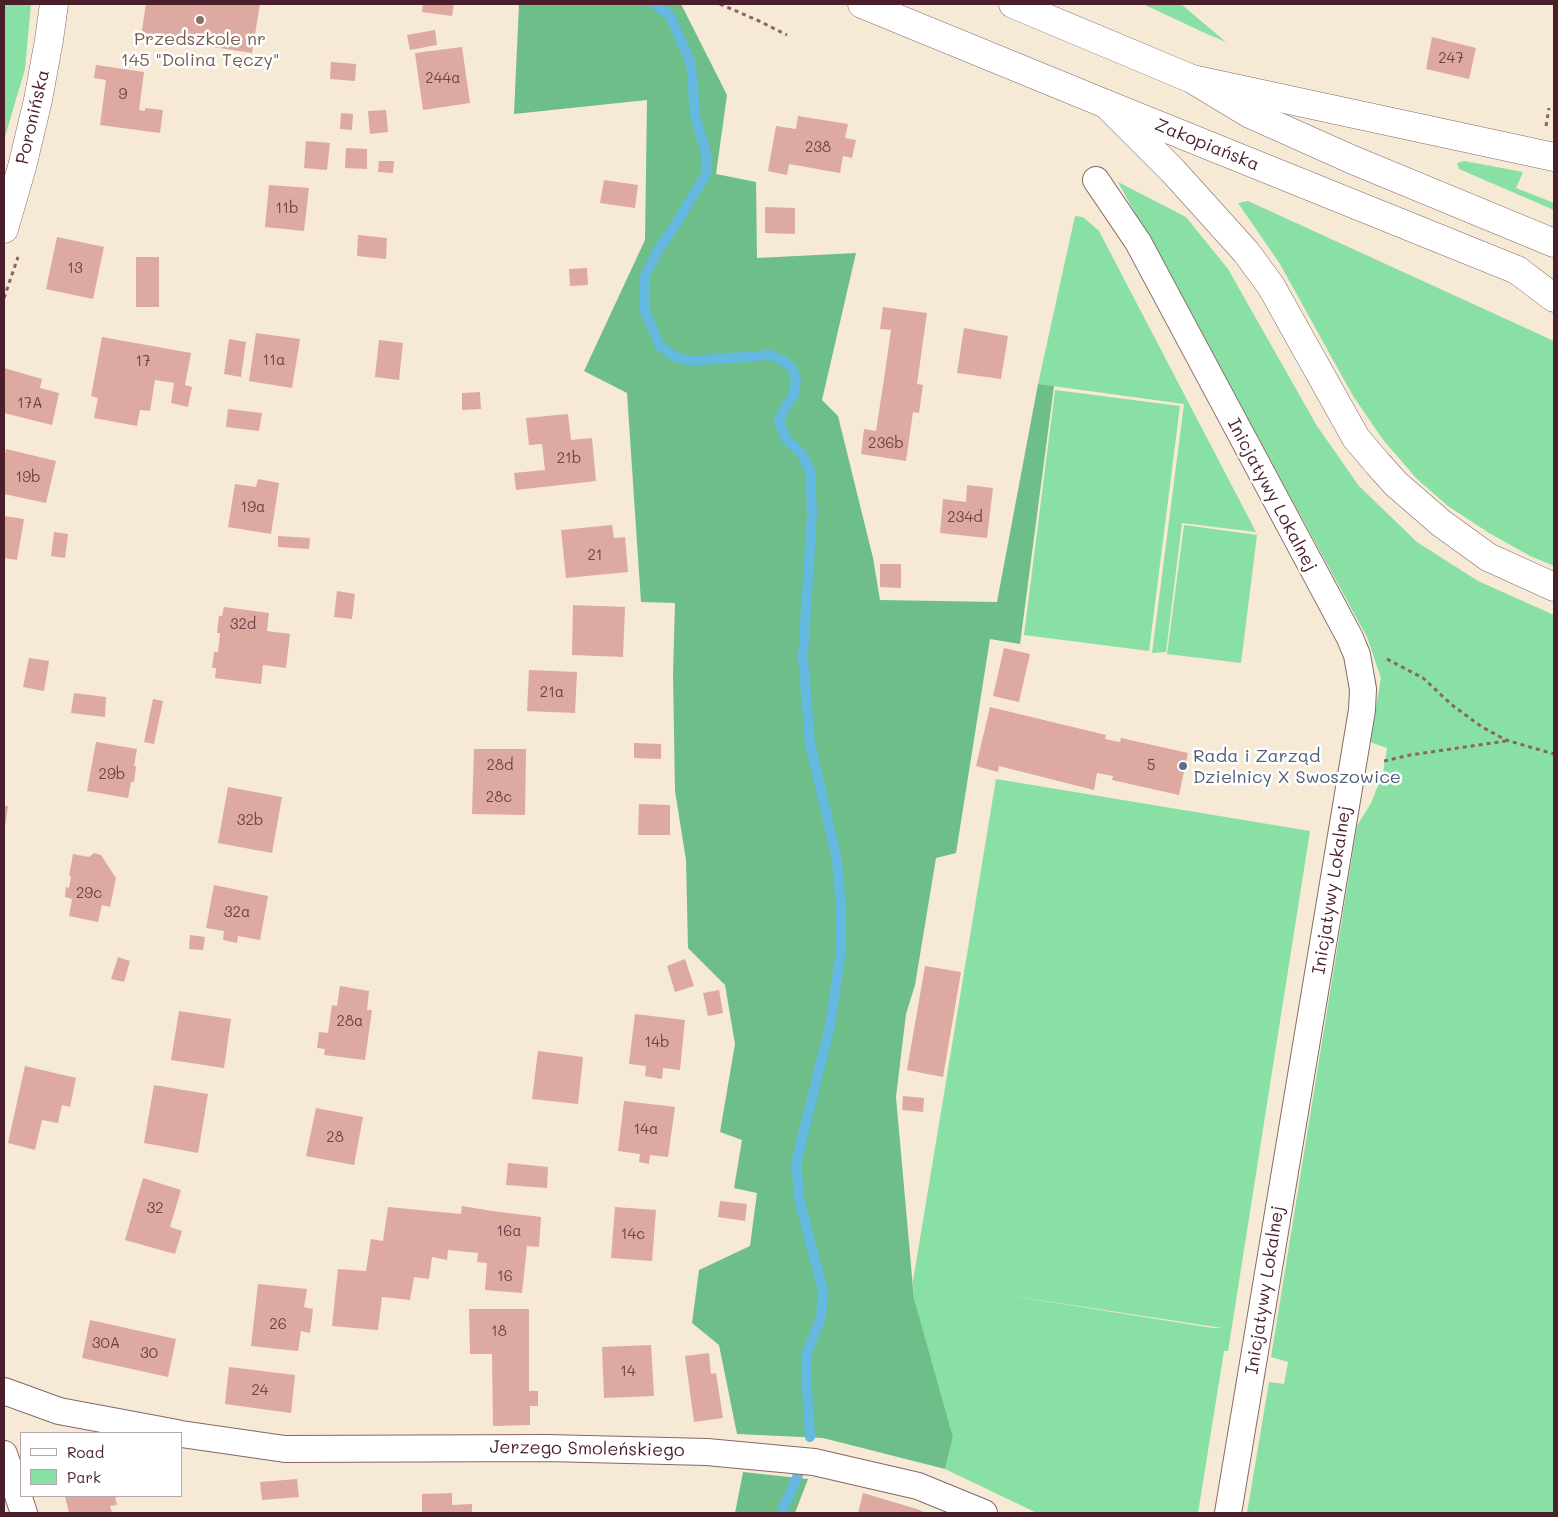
<!DOCTYPE html>
<html>
<head>
<meta charset="utf-8">
<style>
  body { margin:0 }
  #map { position:relative; width:1558px; height:1517px; overflow:hidden; background:#f6e9d5; font-family:Mali,sans-serif }
  canvas { display:block }
  .frame { position:absolute; inset:0; border:5px solid #4a1f2b; pointer-events:none }
  .legend { position:absolute; left:20px; top:1432px; width:162px; height:65px; box-sizing:border-box; background:#fff; border:1px solid #b7a5aa; margin:0; padding:6px 9px; list-style:none; font-size:15px; color:#4a1f2b }
  .legend li { display:flex; align-items:center; gap:10px; height:25px }
  .legend b { width:25px; border:1px solid #b7a5aa }
</style>
</head>
<body>
<div id="map">
<canvas width="1558" height="1517"></canvas>
<div class="frame"></div>
<ul class="legend">
<li><b style="height:6px;background:#fff"></b>Road</li>
<li><b style="height:14px;background:#89e0a4"></b>Park</li>
</ul>
</div>
<script>
const ctx = document.querySelector('canvas').getContext('2d');
ctx.lineJoin = 'round';
function fillPath(path, color) { ctx.fillStyle = color; ctx.fill(path, 'evenodd'); }
const poly = rows => new Path2D(rows.map(r => 'M' + r).join(''));
function trace(path, color, width, dash) { ctx.strokeStyle = color; ctx.lineWidth = width; ctx.lineCap = dash ? 'butt' : 'round'; ctx.setLineDash(dash || []); ctx.stroke(path); }
function drawText(font, color, halo, rows, align = 'center') {
  ctx.font = font + ' Mali,sans-serif'; ctx.lineWidth = 5; ctx.setLineDash([]); ctx.textBaseline = 'middle'; ctx.strokeStyle = halo; ctx.fillStyle = color; for (const [text, x, y, turn = 0] of rows) {
    ctx.save(); ctx.translate(x, y); ctx.rotate((+turn || 0) * Math.PI / 180); ctx.textAlign = isNaN(turn) ? turn : align; if (halo) ctx.strokeText(text, 0, 0); ctx.fillText(text, 0, 0); ctx.restore();
  }
}
fillPath(poly([
  [4,4,31,4,25,69,4,140],
  [1143,4,1181,4,1226,42,1207,34],
  [1464,161,1523,172,1516,188,1554,203,1554,210,1459,169,1457,163],
  [1118,182,1186,217,1228,269,1317,426,1359,486,1417,542,1478,581,1554,615,1554,1513,1247,1513,1269,1382,1284,1384,1288,1362,1271,1357,1357,826,1371,803,1383,773,1387,748,1370,742,1381,678,1367,637],
  [1248,201,1554,341,1554,566,1530,556,1489,533,1448,506,1417,479,1384,441,1353,396,1280,264,1238,203],
  [1075,216,1083,217,1099,231,1256,532,1182,523,1166,652,1152,653,1184,404,1038,384],
  [1055,390,1180,406,1149,651,1024,635],
  [1184,525,1257,535,1241,663,1167,654],
  [996,779,1310,831,1229,1345,1228,1351,1224,1351,1198,1513,1037,1513,945,1469,953,1437,914,1303,913,1281],
  [993,1293,1222,1328,1213,1328]
]), '#89e0a4');
fillPath(poly([
  [519,4,681,4,727,95,716,174,756,182,757,258,856,253,822,400,838,416,873,558,880,600,997,602,1038,384,1054,386,1020,644,990,639,956,853,936,858,915,985,906,1014,896,1097,914,1299,953,1437,945,1469,823,1438,737,1434,719,1345,692,1323,699,1270,750,1246,757,1193,734,1188,742,1140,720,1132,735,1044,725,985,688,948,686,860,675,791,673,674,675,603,641,602,627,393,584,371,645,240,647,100,514,114],
  [743,1472,808,1479,795,1513,735,1513]
]), '#6ebe8a');
trace(poly([
  [655,4,670,16,691,63,695,115,707,157,706,174,676,224,658,250,645,276,644,309,660,346,674,356,688,361,770,355,782,360,791,367,796,378,794,394,785,407,779,421,786,439,802,454,810,471,812,514,803,657,810,743,837,860,841,909,841,951,830,1026,796,1163,800,1203,823,1290,821,1318,807,1352,806,1371,810,1437],
  [781,1513,798,1475]
]), '#65b8e0', 10);
fillPath(poly([
  [146,4,260,4,252,53,141,36],
  [423,4,454,4,452,16,422,12],
  [435,30,437,45,410,50,407,35],
  [1432,37,1476,48,1469,79,1426,69],
  [462,47,470,103,423,110,415,53],
  [331,62,356,64,355,81,330,79],
  [96,65,144,72,139,110,145,111,145,108,163,110,160,133,100,125,106,80,94,78],
  [386,110,388,132,370,134,368,111],
  [341,113,353,114,352,130,340,129],
  [798,116,848,124,845,138,856,140,852,158,843,156,840,173,789,164,787,175,768,171,776,126,796,129],
  [306,141,330,143,327,170,304,168],
  [346,148,367,149,367,169,345,168],
  [379,161,394,161,393,173,378,172],
  [604,180,638,185,635,208,600,203],
  [269,185,309,188,304,231,265,227],
  [765,207,795,208,795,234,765,233],
  [358,235,387,238,386,259,357,256],
  [57,237,104,247,93,299,46,289],
  [136,257,159,257,159,307,136,307],
  [587,268,588,285,570,286,569,269],
  [883,307,927,313,917,384,923,385,919,413,913,412,906,461,861,454,864,429,876,431,884,379,891,330,880,329],
  [964,328,1008,336,1001,379,957,373],
  [256,333,300,339,292,388,249,381],
  [102,337,191,353,185,385,192,387,188,407,171,403,174,383,155,380,150,411,140,410,137,426,94,418,98,398,91,396],
  [229,339,246,342,241,377,224,374],
  [379,340,403,343,399,380,375,377],
  [4,368,42,379,40,388,59,393,52,425,4,413],
  [480,392,481,409,462,410,462,393],
  [228,409,262,413,259,431,226,427],
  [568,414,571,440,592,438,596,481,516,490,514,473,545,470,542,444,529,445,526,418],
  [6,449,56,461,46,503,4,494,4,458],
  [258,479,279,483,271,534,228,527,235,484,256,487],
  [967,485,993,488,987,538,940,533,943,499,966,502],
  [4,516,24,519,17,560,4,558],
  [612,525,614,538,625,537,628,572,566,578,561,530],
  [54,532,68,534,65,558,51,556],
  [278,536,310,538,309,549,278,547],
  [880,564,901,564,901,588,880,587],
  [337,591,355,594,352,619,334,617],
  [573,605,625,607,623,657,572,655],
  [224,607,269,613,267,631,290,634,286,668,263,665,261,684,215,678,216,668,212,668,214,652,218,652,220,633,217,633,219,616,222,616],
  [1004,648,1030,654,1019,702,993,696],
  [29,658,49,661,44,691,23,687],
  [529,670,577,672,575,713,527,711],
  [74,693,106,697,105,717,71,713],
  [153,699,163,701,154,744,144,742],
  [990,707,1106,735,1105,739,1120,742,1121,738,1188,753,1179,795,1112,780,1113,776,1097,773,1094,790,999,766,998,772,976,766],
  [96,742,137,749,134,766,136,766,134,782,131,782,128,798,87,791],
  [634,743,661,744,661,759,634,758],
  [474,749,526,749,525,815,472,814],
  [228,787,282,797,272,853,218,843],
  [639,804,670,805,670,835,638,835],
  [4,806,8,806,5,827,4,827],
  [94,853,101,855,116,878,110,907,102,905,98,922,69,916,72,899,65,897,66,887,69,888,71,876,69,876,73,854,89,857],
  [214,885,268,896,260,940,238,936,237,943,223,940,224,931,206,928],
  [190,935,205,937,203,950,189,949],
  [118,957,130,961,124,982,111,979],
  [685,959,694,986,675,992,667,966],
  [925,966,961,972,943,1077,907,1070],
  [340,986,369,991,367,1010,372,1010,365,1060,324,1055,325,1049,317,1048,319,1032,328,1033,332,1005,337,1006],
  [719,990,723,1013,708,1016,703,993],
  [179,1011,231,1019,224,1068,171,1060],
  [635,1014,685,1020,680,1070,663,1068,662,1079,645,1076,646,1066,629,1064],
  [538,1051,583,1057,578,1104,532,1099],
  [25,1066,76,1078,70,1107,62,1105,58,1123,42,1120,35,1150,8,1143],
  [154,1085,208,1094,198,1153,144,1143],
  [903,1096,924,1098,923,1112,902,1110],
  [624,1101,675,1107,668,1157,650,1155,649,1164,639,1162,640,1154,618,1151],
  [316,1108,363,1117,354,1165,306,1156],
  [508,1163,548,1167,547,1188,506,1185],
  [143,1178,181,1190,170,1227,182,1231,175,1254,125,1240],
  [720,1201,747,1204,745,1221,718,1217],
  [462,1206,492,1211,541,1217,539,1247,527,1246,522,1293,485,1290,487,1263,477,1262,478,1253,448,1250,447,1260,432,1257,429,1279,414,1277,410,1300,382,1297,378,1330,332,1326,338,1269,366,1271,371,1239,383,1241,388,1207,461,1214],
  [615,1207,656,1210,652,1261,611,1258],
  [258,1284,307,1289,304,1307,313,1309,310,1333,301,1331,298,1351,251,1346],
  [469,1309,529,1309,529,1391,538,1391,538,1406,530,1406,530,1425,493,1426,492,1354,470,1354],
  [90,1320,176,1339,168,1377,82,1358],
  [651,1345,654,1396,604,1398,602,1347],
  [709,1353,711,1374,716,1373,723,1418,694,1422,685,1356],
  [229,1367,295,1375,291,1413,225,1404],
  [297,1479,299,1497,262,1500,260,1482],
  [452,1493,452,1505,472,1504,472,1513,422,1513,422,1494],
  [863,1493,917,1509,926,1513,858,1513],
  [65,1496,115,1496,117,1505,110,1506,112,1513,69,1513]
]), '#dea9a0');
const minor = poly([
  [1096,180,1138,242,1350,638,1357,655,1363,689,1362,710,1228,1513],
  [4,1391,59,1411,177,1433],
  [181,1434,285,1449,547,1448,707,1452,814,1462,918,1486,984,1513],
  [4,1454,24,1513]
]);
const tertiary = poly([
  [4,229,22,167,38,100,49,40,54,4]
]);
const primary = poly([
  [1197,82,1250,114,1353,160,1554,243]
]);
const trunk = poly([
  [862,4,1106,104,1517,270],
  [1013,4,1192,79]
]);
const motorway = poly([
  [1192,79,1554,157],
  [1106,104,1173,171,1246,252,1271,286,1356,438,1378,464,1396,484,1441,523,1488,557,1554,587],
  [1517,270,1554,298]
]);
trace(minor, '#866666', 28);
trace(tertiary, '#866666', 29);
trace(primary, '#866666', 29);
trace(trunk, '#866666', 29);
trace(motorway, '#866666', 29);
trace(poly([
  [720,4,759,21,787,35],
  [1546,126,1549,108],
  [4,298,18,257],
  [1387,659,1423,678,1452,705,1482,727,1506,740,1554,754],
  [1384,761,1410,755,1506,741]
]), '#866666', 3, [4, 4]);
trace(minor, '#fff', 26);
trace(tertiary, '#fff', 28);
trace(primary, '#fff', 28);
trace(trunk, '#fff', 28);
trace(motorway, '#fff', 28);
for (const [x, y, r, color] of [
  [200,20,5,"#8d6e63"],
  [1183,766,5,"#5c6f8a"]
]) { const dot = new Path2D(); dot.arc(x, y, r, 0, 2 * Math.PI); ctx.fillStyle = color; ctx.fill(dot); trace(dot, '#fff', 2); }
drawText('15px', '#6f4248', null, [
  ["247",1451,58],
  ["244a",443,78],
  ["9",123,94],
  ["238",818,147],
  ["11b",287,208],
  ["13",75,268],
  ["11a",274,360],
  ["17",143,361],
  ["17A",30,403],
  ["236b",886,443],
  ["21b",569,458],
  ["19b",28,477],
  ["19a",253,507],
  ["234d",965,517],
  ["21",595,555],
  ["32d",243,624],
  ["21a",552,692],
  ["28d",500,765],
  ["5",1151,765],
  ["29b",112,774],
  ["28c",499,797],
  ["32b",250,820],
  ["29c",89,893],
  ["32a",237,912],
  ["28a",350,1021],
  ["14b",657,1042],
  ["14a",646,1129],
  ["28",335,1137],
  ["32",155,1208],
  ["16a",509,1231],
  ["14c",633,1234],
  ["16",505,1276],
  ["26",278,1324],
  ["18",499,1331],
  ["30A",106,1343],
  ["30",149,1353],
  ["14",628,1371],
  ["24",260,1390]
]);
drawText('18px', '#785e54', '#fff', [
  ["Przedszkole nr",200,39],
  ["145 \"Dolina Tęczy\"",200,60]
]);
drawText('18px', '#4a1f2b', '#fff', [
  ["Poronińska",33,117,-77],
  ["Zakopiańska",1207,145,22],
  ["Inicjatywy Lokalnej",1272,495,62],
  ["Inicjatywy Lokalnej",1332,890,-81],
  ["Inicjatywy Lokalnej",1265,1290,-81],
  ["Jerzego Smoleńskiego",587,1449,1]
]);
drawText('18px', '#4e5e75', '#fff', [
  ["Rada i Zarząd",1193,756],
  ["Dzielnicy X Swoszowice",1193,777]
], 'left');
</script>
</body>
</html>
